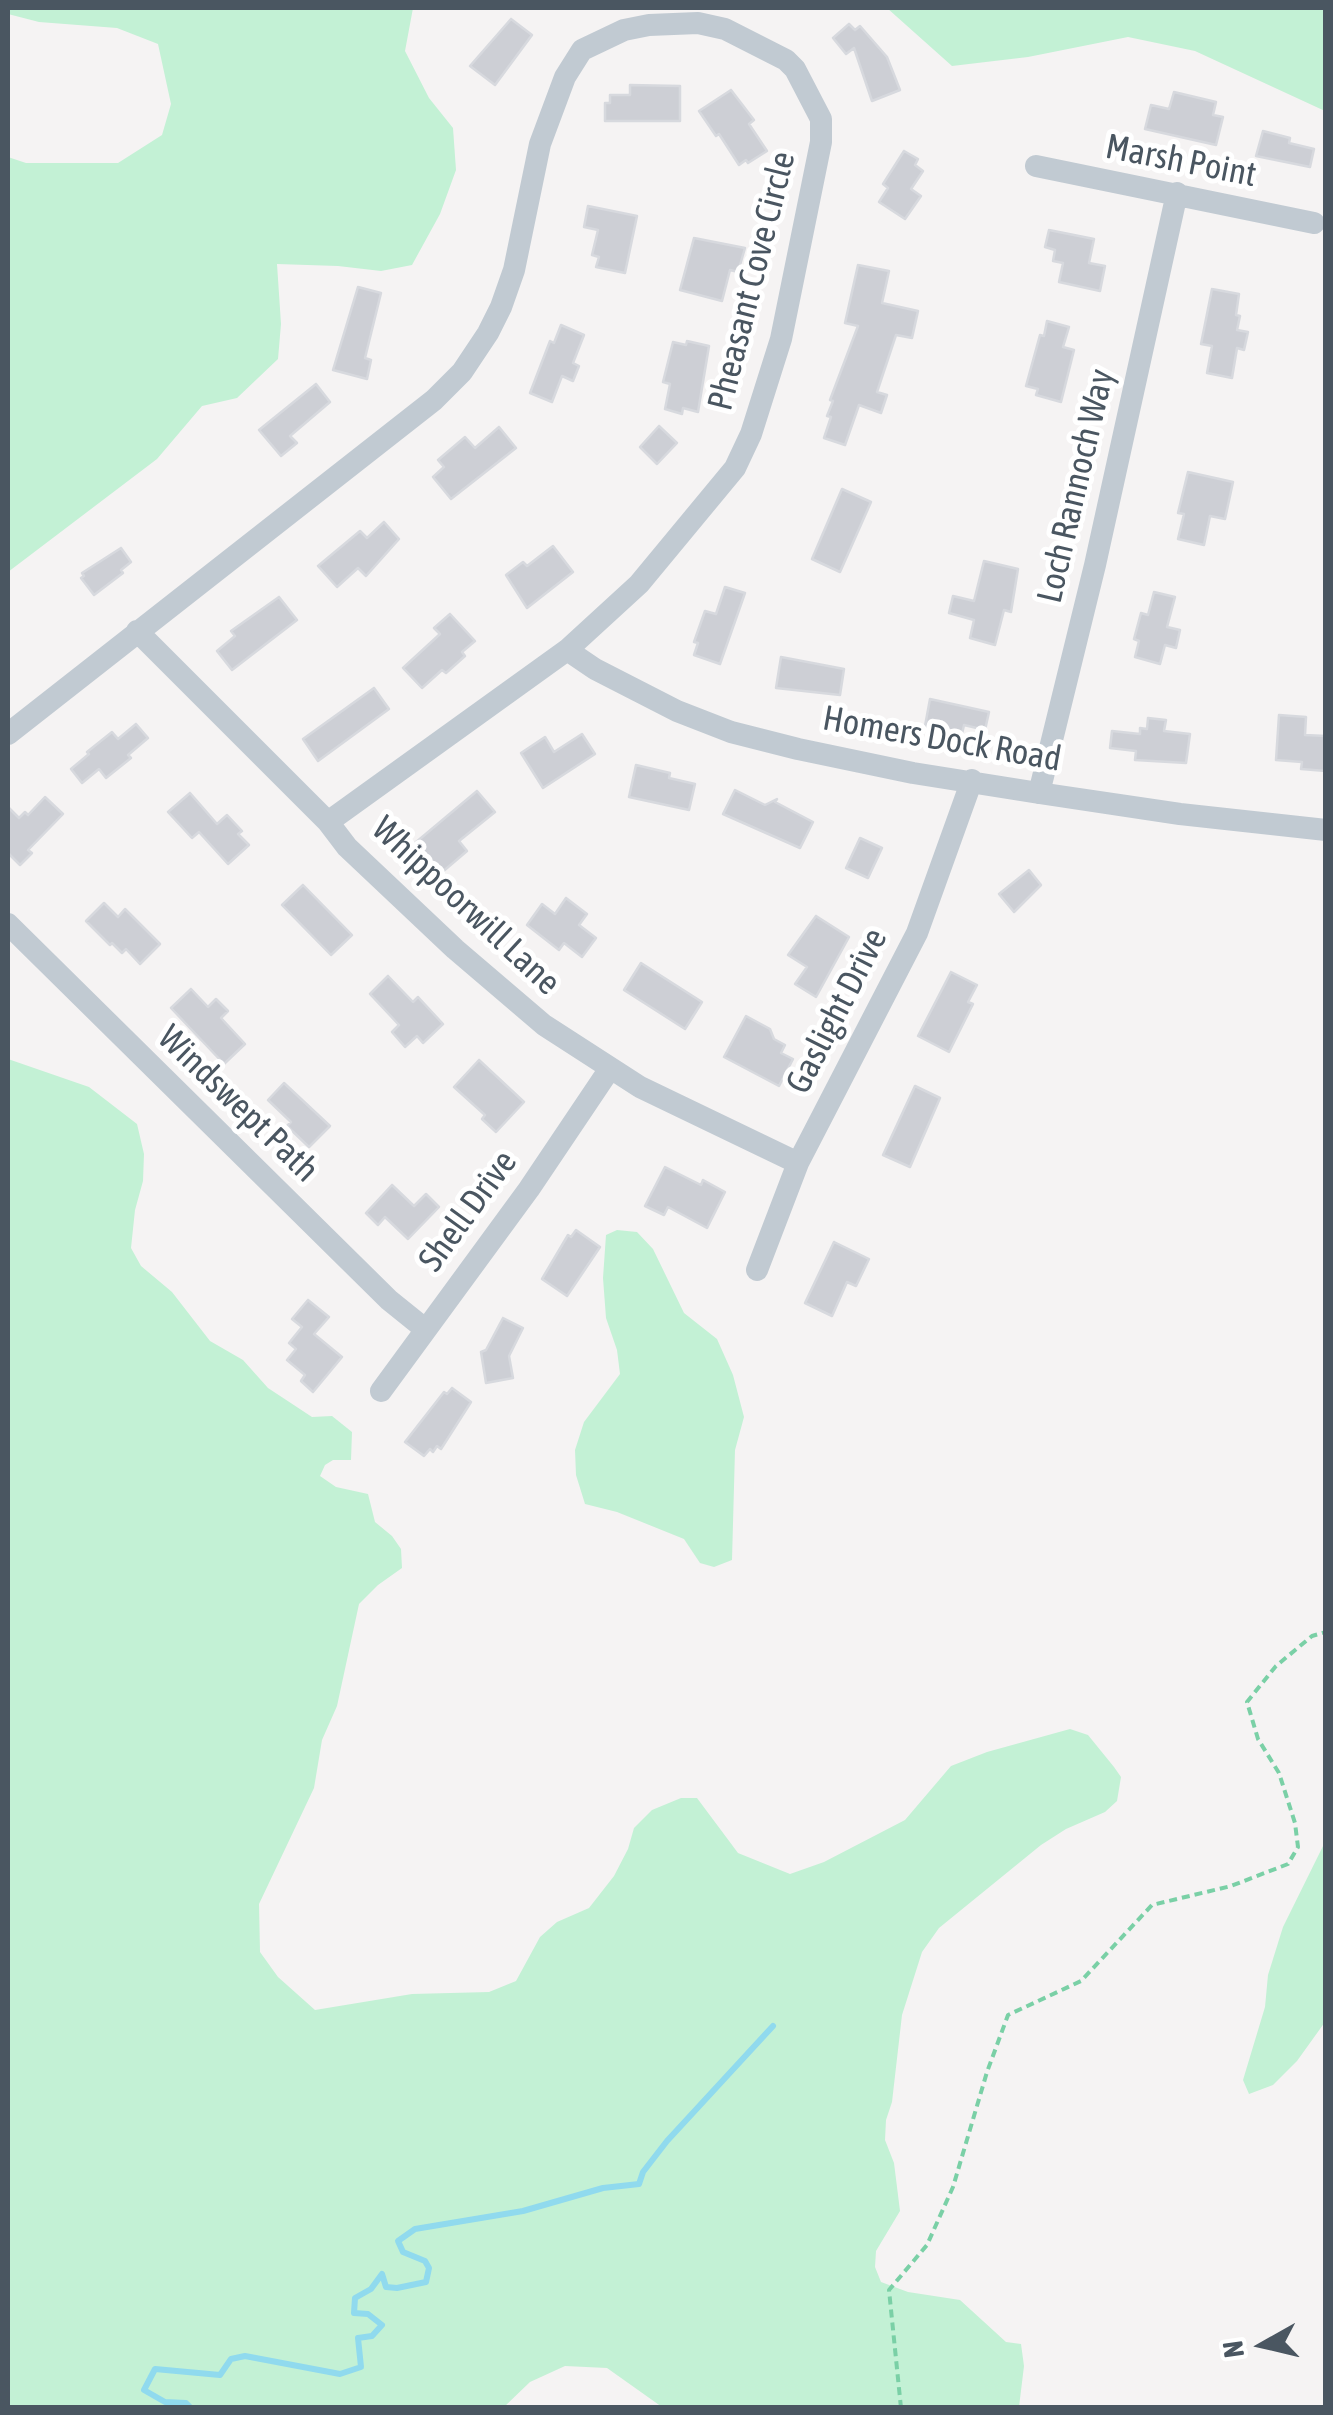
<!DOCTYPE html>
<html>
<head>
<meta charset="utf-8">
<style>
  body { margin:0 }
  #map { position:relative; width:1333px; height:2415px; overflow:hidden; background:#f5f3f3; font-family:"Asap Condensed",sans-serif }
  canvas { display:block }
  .frame { position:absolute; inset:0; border:10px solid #4a5661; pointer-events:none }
  .north { position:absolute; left:1213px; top:2295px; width:100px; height:100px; -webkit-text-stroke:8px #fff; paint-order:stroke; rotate:262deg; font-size:28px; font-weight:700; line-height:40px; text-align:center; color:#4a5661 }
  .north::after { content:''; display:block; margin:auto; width:35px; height:45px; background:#4a5661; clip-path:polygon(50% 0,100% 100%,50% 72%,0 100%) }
</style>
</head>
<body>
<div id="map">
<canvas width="1333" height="2415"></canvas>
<div class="frame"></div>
<div class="north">N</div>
</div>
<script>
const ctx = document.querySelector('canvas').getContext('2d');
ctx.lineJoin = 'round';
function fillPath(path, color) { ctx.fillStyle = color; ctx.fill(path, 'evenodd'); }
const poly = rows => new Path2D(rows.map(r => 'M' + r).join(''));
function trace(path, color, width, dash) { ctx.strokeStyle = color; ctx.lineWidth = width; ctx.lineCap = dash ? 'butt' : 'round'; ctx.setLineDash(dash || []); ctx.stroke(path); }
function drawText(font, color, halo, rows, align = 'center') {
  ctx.font = font + ' "Asap Condensed",sans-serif'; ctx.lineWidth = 10; ctx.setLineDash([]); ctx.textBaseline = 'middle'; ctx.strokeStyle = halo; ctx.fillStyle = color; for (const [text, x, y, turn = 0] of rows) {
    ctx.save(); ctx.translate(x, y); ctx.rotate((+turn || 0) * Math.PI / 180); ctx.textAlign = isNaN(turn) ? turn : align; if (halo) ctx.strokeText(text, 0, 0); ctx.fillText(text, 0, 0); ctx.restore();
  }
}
fillPath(poly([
  [8,8,413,8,405,51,429,98,453,128,456,170,440,214,412,265,381,271,338,266,277,264,281,324,278,359,237,398,202,406,157,459,8,572,8,157,26,163,118,163,162,135,171,104,158,44,117,28,39,22,8,14],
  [887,8,1325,8,1325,111,1195,51,1128,37,1028,57,952,66],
  [8,1059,89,1087,137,1124,144,1154,143,1181,135,1210,131,1248,141,1266,172,1292,210,1341,243,1360,268,1388,312,1417,332,1416,352,1432,351,1460,333,1460,325,1465,320,1476,336,1487,368,1494,375,1522,392,1536,401,1549,402,1568,378,1585,359,1604,337,1706,322,1740,314,1788,259,1904,260,1952,278,1977,315,2010,412,1994,489,1992,516,1981,540,1937,557,1922,589,1908,614,1876,628,1849,634,1828,652,1810,681,1798,697,1798,738,1853,790,1874,824,1862,905,1820,951,1766,987,1752,1070,1729,1088,1735,1114,1767,1121,1777,1117,1801,1105,1812,1066,1829,1041,1845,939,1928,922,1952,902,2015,892,2102,886,2120,885,2140,894,2163,900,2211,876,2251,875,2267,881,2282,908,2292,960,2300,1006,2342,1021,2344,1024,2366,1019,2407,662,2407,607,2368,565,2366,530,2382,504,2407,8,2407],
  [617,1230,637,1232,653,1249,684,1313,717,1339,733,1375,744,1417,735,1450,732,1560,714,1567,700,1563,684,1539,617,1512,585,1504,576,1475,575,1450,584,1422,620,1374,617,1350,606,1318,603,1278,606,1235],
  [1325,1842,1325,2022,1297,2061,1273,2085,1249,2094,1243,2080,1265,2007,1268,1975,1283,1927]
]), '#c3f1d5');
trace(poly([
  [191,2408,186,2403,165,2402,144,2390,155,2369,220,2375,231,2359,245,2356,340,2374,361,2367,358,2338,372,2336,382,2325,368,2314,354,2313,355,2298,371,2289,382,2274,386,2287,397,2288,426,2282,429,2268,425,2261,403,2252,398,2241,415,2229,523,2211,603,2188,639,2184,643,2172,667,2141,773,2026]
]), '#90daee', 6);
const building = poly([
  [511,19,532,35,495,85,470,66,511,19],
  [849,24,855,30,860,26,887,57,900,90,872,101,854,48,846,54,833,38,849,24],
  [630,85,680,86,680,121,605,121,605,103,610,103,610,95,630,95,630,85],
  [731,90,754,120,749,124,767,151,748,163,746,160,739,165,719,134,716,136,699,111,731,90],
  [1174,92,1216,102,1213,115,1223,117,1216,145,1145,129,1151,105,1169,109,1174,92],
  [1263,131,1290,138,1289,143,1314,149,1310,167,1256,156,1263,131],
  [904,151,918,159,915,165,923,171,911,189,921,196,905,219,879,202,888,188,883,184,904,151],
  [588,206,637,216,625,273,596,267,599,257,592,255,598,230,584,227,588,206],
  [1049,230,1094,239,1089,263,1105,266,1100,291,1059,282,1063,263,1053,261,1055,250,1045,247,1049,230],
  [694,238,745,248,738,272,730,270,722,301,680,290,694,238],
  [858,265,889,271,882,303,918,311,912,338,896,335,877,392,887,395,881,413,859,405,845,445,824,438,831,417,827,416,833,401,830,400,858,326,845,323,858,265],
  [358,287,381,293,365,358,371,360,367,379,333,370,358,287],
  [1212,289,1239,294,1236,315,1240,316,1237,330,1248,332,1244,350,1237,348,1232,378,1207,373,1212,346,1201,344,1212,289],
  [1047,321,1069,327,1063,347,1074,350,1061,402,1036,395,1038,389,1026,386,1040,335,1044,336,1047,321],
  [561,325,584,335,573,363,579,366,573,381,562,376,552,402,530,393,550,341,554,343,561,325],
  [687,341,709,346,698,412,683,408,682,414,665,409,670,384,663,382,673,342,686,345,687,341],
  [316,384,330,402,290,436,297,443,281,456,259,430,316,384],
  [659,426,677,443,657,464,640,447,659,426],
  [499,427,516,448,451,499,433,477,444,467,438,460,465,437,475,448,499,427],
  [1188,472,1233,482,1225,519,1210,516,1204,545,1178,539,1184,514,1178,513,1188,472],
  [842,489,871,502,840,572,812,559,842,489],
  [384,522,399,539,366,576,358,568,337,587,318,566,360,531,367,538,384,522],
  [553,546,573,572,527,608,506,575,523,562,527,566,553,546],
  [121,548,131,562,121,570,123,573,94,595,81,578,84,576,82,573,121,548],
  [984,561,1018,569,1011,612,1004,610,995,645,970,638,974,620,949,613,953,596,974,601,984,561],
  [725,587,745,593,720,664,694,655,698,643,694,642,705,611,716,614,725,587],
  [1154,592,1175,597,1167,627,1180,630,1176,648,1165,645,1160,664,1135,657,1139,641,1134,639,1141,613,1148,615,1154,592],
  [279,597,297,620,232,670,217,651,235,636,231,631,279,597],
  [450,614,475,641,462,652,465,656,446,673,442,670,422,688,403,668,440,634,434,628,450,614],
  [781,657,844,669,840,695,776,688,781,657],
  [374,688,389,709,318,761,303,739,374,688],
  [930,699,989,712,985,730,964,725,962,734,925,726,930,699],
  [1279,715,1306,717,1305,735,1326,736,1326,771,1301,769,1302,762,1276,760,1279,715],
  [1148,718,1166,720,1164,731,1190,734,1186,763,1135,760,1136,751,1110,748,1112,731,1140,734,1140,728,1147,729,1148,718],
  [136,724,148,738,128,755,131,758,106,778,99,769,82,783,71,769,89,754,87,752,112,732,118,739,136,724],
  [582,734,595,754,543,788,521,753,545,737,554,752,582,734],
  [636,765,670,773,669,778,695,784,689,810,629,797,636,765],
  [735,790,765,805,777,799,775,802,813,822,800,848,723,814,735,790],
  [477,791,495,812,459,841,467,851,440,874,415,843,477,791],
  [190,793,217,824,227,815,242,831,238,834,249,845,228,864,199,832,192,838,168,812,190,793],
  [45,797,63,814,28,850,32,853,20,865,8,853,8,807,19,818,25,812,28,815,45,797],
  [860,838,882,848,868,878,846,868,860,838],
  [1029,870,1041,885,1014,912,999,894,1029,870],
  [303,885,352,935,331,955,282,905,303,885],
  [566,898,587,914,579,925,596,938,582,957,564,943,559,950,527,925,542,904,555,914,566,898],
  [104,903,118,917,125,909,160,944,140,964,126,949,122,953,112,943,110,945,86,921,104,903],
  [816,916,849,937,816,997,795,984,807,967,788,955,816,916],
  [641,963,702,1002,685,1029,624,990,641,963],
  [951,972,977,985,968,1002,973,1004,949,1052,918,1036,951,972],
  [388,976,413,1002,418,997,443,1024,423,1043,417,1036,405,1047,392,1032,399,1025,370,994,388,976],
  [191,989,208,1007,216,999,228,1011,221,1018,245,1044,224,1064,171,1008,191,989],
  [746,1016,770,1029,774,1039,785,1045,781,1053,793,1059,779,1086,724,1057,746,1016],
  [479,1060,524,1102,496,1132,482,1119,485,1115,454,1087,479,1060],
  [284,1083,330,1126,309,1147,287,1126,291,1122,268,1100,284,1083],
  [915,1086,940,1098,910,1167,883,1155,915,1086],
  [665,1167,701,1185,703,1180,725,1192,707,1228,668,1207,664,1215,645,1206,665,1167],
  [392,1185,414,1206,426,1194,439,1207,408,1239,385,1217,378,1225,366,1213,392,1185],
  [576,1230,600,1247,567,1296,542,1279,568,1235,571,1237,576,1230],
  [834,1242,869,1259,856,1286,847,1282,832,1316,805,1303,834,1242],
  [308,1300,329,1317,314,1334,342,1357,313,1392,301,1381,305,1375,287,1360,296,1349,289,1343,302,1327,292,1319,308,1300],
  [503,1318,523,1328,509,1356,513,1378,486,1383,481,1352,486,1350,503,1318],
  [452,1388,471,1402,441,1449,437,1446,433,1452,430,1449,424,1456,405,1442,444,1392,447,1394,452,1388]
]);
fillPath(building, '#cdcfd5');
trace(building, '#d7d9de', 2.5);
trace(poly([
  [901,2408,889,2290,927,2245,953,2187,987,2072,1008,2015,1081,1981,1152,1905,1231,1886,1288,1864,1298,1847,1295,1823,1279,1773,1258,1739,1247,1702,1276,1666,1312,1636,1326,1632]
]), '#7ad0a6', 4, [8, 5]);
trace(poly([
  [1036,166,1314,223],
  [137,631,328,822,347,847,455,949,544,1025,640,1087,798,1163],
  [567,650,595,669,677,711,731,732,798,749,913,773,1039,793,1180,814,1326,830],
  [8,734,434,400,462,372,488,333,501,307,514,270,540,144,565,77,582,50,624,30,649,25,698,23,725,29,786,60,795,69,821,119,821,142,781,339,751,434,735,468,639,584,567,650,328,822],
  [1039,793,1095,565,1177,193],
  [8,924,389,1300,425,1329],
  [757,1270,798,1163,917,933,972,780],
  [381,1391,529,1189,609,1070]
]), '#c1cad2', 22);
drawText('35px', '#4a5661', '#fff', [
  ["Marsh Point",1181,161,11],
  ["Pheasant Cove Circle",752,281,-76],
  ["Loch Rannoch Way",1076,486,-77],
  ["Homers Dock Road",942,739,10],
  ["Whippoorwill Lane",466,906,43],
  ["Gaslight Drive",837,1011,-63],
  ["Windswept Path",238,1104,44],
  ["Shell Drive",468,1211,-54]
]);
</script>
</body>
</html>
